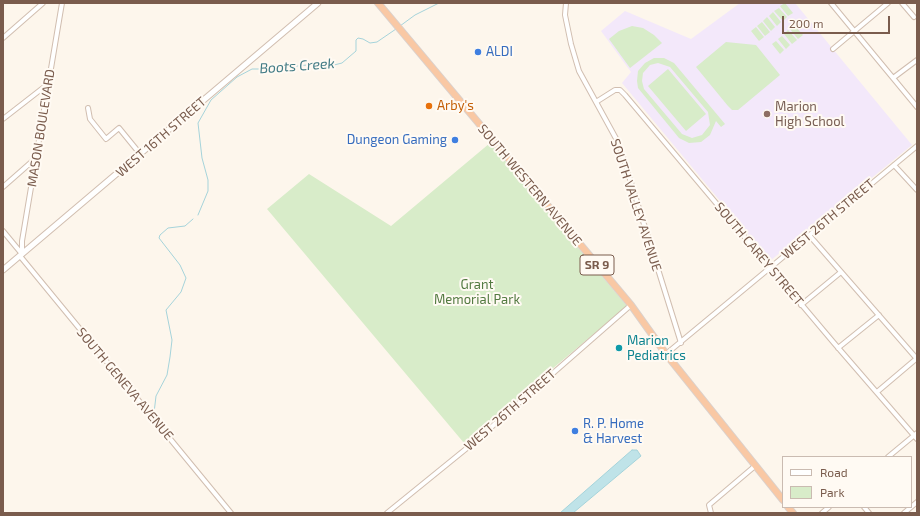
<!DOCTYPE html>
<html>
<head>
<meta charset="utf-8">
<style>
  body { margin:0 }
  #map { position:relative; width:920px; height:516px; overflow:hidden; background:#fdf6ec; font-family:"Exo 2",sans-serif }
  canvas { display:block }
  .frame { position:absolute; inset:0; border:4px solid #7a5c4d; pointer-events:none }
  .legend { position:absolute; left:782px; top:456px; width:130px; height:52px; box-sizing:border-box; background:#fffaf3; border:1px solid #cabbb1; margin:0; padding:5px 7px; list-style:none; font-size:12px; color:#7a5c4d }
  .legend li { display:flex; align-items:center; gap:8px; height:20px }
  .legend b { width:20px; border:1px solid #cabbb1 }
  .scale { position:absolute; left:782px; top:16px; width:108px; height:18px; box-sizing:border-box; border:2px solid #7a5c4d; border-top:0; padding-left:5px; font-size:12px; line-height:14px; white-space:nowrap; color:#7a5c4d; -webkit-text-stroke:3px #fffaf3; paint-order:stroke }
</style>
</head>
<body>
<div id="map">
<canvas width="920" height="516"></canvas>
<div class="frame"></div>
<ul class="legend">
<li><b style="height:5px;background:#fff"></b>Road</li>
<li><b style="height:11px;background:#d8ecc9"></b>Park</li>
</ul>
<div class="scale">200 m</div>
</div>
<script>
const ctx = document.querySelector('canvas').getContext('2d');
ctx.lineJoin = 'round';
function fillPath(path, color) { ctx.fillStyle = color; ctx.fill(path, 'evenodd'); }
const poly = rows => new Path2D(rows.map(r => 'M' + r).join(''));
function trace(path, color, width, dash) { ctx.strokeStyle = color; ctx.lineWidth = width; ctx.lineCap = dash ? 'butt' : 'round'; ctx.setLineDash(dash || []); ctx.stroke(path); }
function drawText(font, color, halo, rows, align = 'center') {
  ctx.font = font + ' "Exo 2",sans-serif'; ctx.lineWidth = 4; ctx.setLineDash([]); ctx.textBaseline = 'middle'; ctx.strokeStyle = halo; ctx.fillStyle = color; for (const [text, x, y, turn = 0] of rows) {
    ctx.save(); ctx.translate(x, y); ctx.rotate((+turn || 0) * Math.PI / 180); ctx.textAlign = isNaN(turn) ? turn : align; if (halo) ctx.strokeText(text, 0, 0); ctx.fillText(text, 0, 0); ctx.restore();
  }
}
fillPath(poly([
  [740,3,795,3,912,145,770,261,622,83,631,72,601,31,625,11,691,39]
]), '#f3e8fa');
fillPath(poly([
  [785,3,793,13,788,16,780,6],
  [779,8,787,17,783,21,774,11],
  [773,12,781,22,777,26,769,16],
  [767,17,775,27,771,31,763,21],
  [762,22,770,32,765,36,757,26],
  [794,25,803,35,798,39,790,29],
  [632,26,643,28,654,35,662,43,630,68,609,39,619,31],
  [756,27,764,37,759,41,751,31],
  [788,30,797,40,792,44,784,34],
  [782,36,790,45,786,49,778,39],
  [776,41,784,50,780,54,772,44],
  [726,42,756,45,780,75,738,110,732,110,728,106,696,67],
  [654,58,664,58,674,63,725,124,721,127,716,121,710,135,701,142,689,143,679,138,638,88,637,81,638,71,645,63],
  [658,63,670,67,708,112,710,125,702,135,692,138,682,134,644,89,642,81,643,73,650,65],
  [668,69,706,114,686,131,648,86],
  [490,143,627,306,464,443,267,209,309,174,391,226]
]), '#d8ecc9');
const water = poly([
  [632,450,637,450,641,456,573,513,560,513,632,450]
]);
fillPath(water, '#bfe3e8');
trace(water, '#a5d3da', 1);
trace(poly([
  [400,26,415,15,439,3],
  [198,215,208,191,208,180,202,158,198,123,211,100,237,77,252,69,270,69,316,64,330,66,342,63,356,51,356,40,358,38,363,39,370,43,377,42,396,29],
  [154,413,156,396,167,375,170,357,172,340,166,310,181,292,186,278,180,265,159,238,160,235,168,228,185,226,193,219]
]), '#a5d3da', 1);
const minor = poly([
  [566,3,565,15,571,44,579,71,619,144,681,343],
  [831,3,917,107],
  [902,3,914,17],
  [3,38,43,3],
  [833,49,888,3],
  [893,78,917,60],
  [596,102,615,90,620,90,625,95,834,343,917,439],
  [88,108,90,119,106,139,119,128,141,155],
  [3,119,48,84],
  [894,165,917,190],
  [3,187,36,158],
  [3,231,22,254],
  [809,235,917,359],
  [22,254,22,241,62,3],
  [20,256,231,513],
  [801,305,841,272],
  [838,348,879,315],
  [666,354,917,146],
  [877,392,916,359],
  [888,457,917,433],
  [864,507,869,513],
  [387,513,472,444,631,305],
  [711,513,709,505,755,466],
  [822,513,829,507],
  [904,513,917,502]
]);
const tertiary = poly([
  [3,270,318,3]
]);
const trunk = poly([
  [378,3,631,305,666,354,783,500],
  [788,507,793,513]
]);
trace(minor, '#d1beb0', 6);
trace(tertiary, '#d1beb0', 7);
trace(trunk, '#dad1cd', 8);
trace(minor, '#fff', 4);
trace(tertiary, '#fff', 5);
trace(trunk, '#f9c8a4', 6);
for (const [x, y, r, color] of [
  [478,52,4,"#3f7fe0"],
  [429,106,4,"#e8710a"],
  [767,114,4,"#8d6e63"],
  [455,140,4,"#3f7fe0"],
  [619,348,4,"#0f9aa8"],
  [575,431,4,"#3f7fe0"]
]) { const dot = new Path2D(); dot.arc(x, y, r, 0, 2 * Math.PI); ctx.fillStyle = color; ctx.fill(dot); trace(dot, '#fffaf3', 1.5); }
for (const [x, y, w] of [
  [597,265,34]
]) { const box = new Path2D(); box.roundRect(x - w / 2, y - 10, w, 20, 3); ctx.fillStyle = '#fffaf3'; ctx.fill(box); trace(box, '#7a5c4d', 1); }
drawText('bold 12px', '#7a5c4d', null, [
  ["SR 9",597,265]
]);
drawText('13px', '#366cbe', '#fffaf3', [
  ["ALDI",486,52],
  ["Dungeon Gaming",447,140,"right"],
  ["R. P. Home",583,424],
  ["& Harvest",583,439]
], 'left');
drawText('13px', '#c56008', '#fffaf3', [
  ["Arby's",437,106]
], 'left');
drawText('13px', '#785e54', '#fffaf3', [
  ["Marion",775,107],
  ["High School",775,122]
], 'left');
drawText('13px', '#7a5c4d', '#fffaf3', [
  ["MASON BOULEVARD",41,128,-81],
  ["WEST 16TH STREET",161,137,-41],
  ["SOUTH WESTERN AVENUE",530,185,50],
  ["SOUTH VALLEY AVENUE",636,205,72],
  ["WEST 26TH STREET",828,219,-40],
  ["SOUTH CAREY STREET",759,254,50],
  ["SOUTH GENEVA AVENUE",125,384,50],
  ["WEST 26TH STREET",510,410,-41]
]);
drawText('13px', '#537a41', '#fffaf3', [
  ["Grant",477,285],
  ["Memorial Park",477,300]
]);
drawText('13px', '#0d838f', '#fffaf3', [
  ["Marion",627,341],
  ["Pediatrics",627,356]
], 'left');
drawText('italic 14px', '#437c86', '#fffaf3', [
  ["Boots Creek",297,66,-4]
]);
</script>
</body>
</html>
